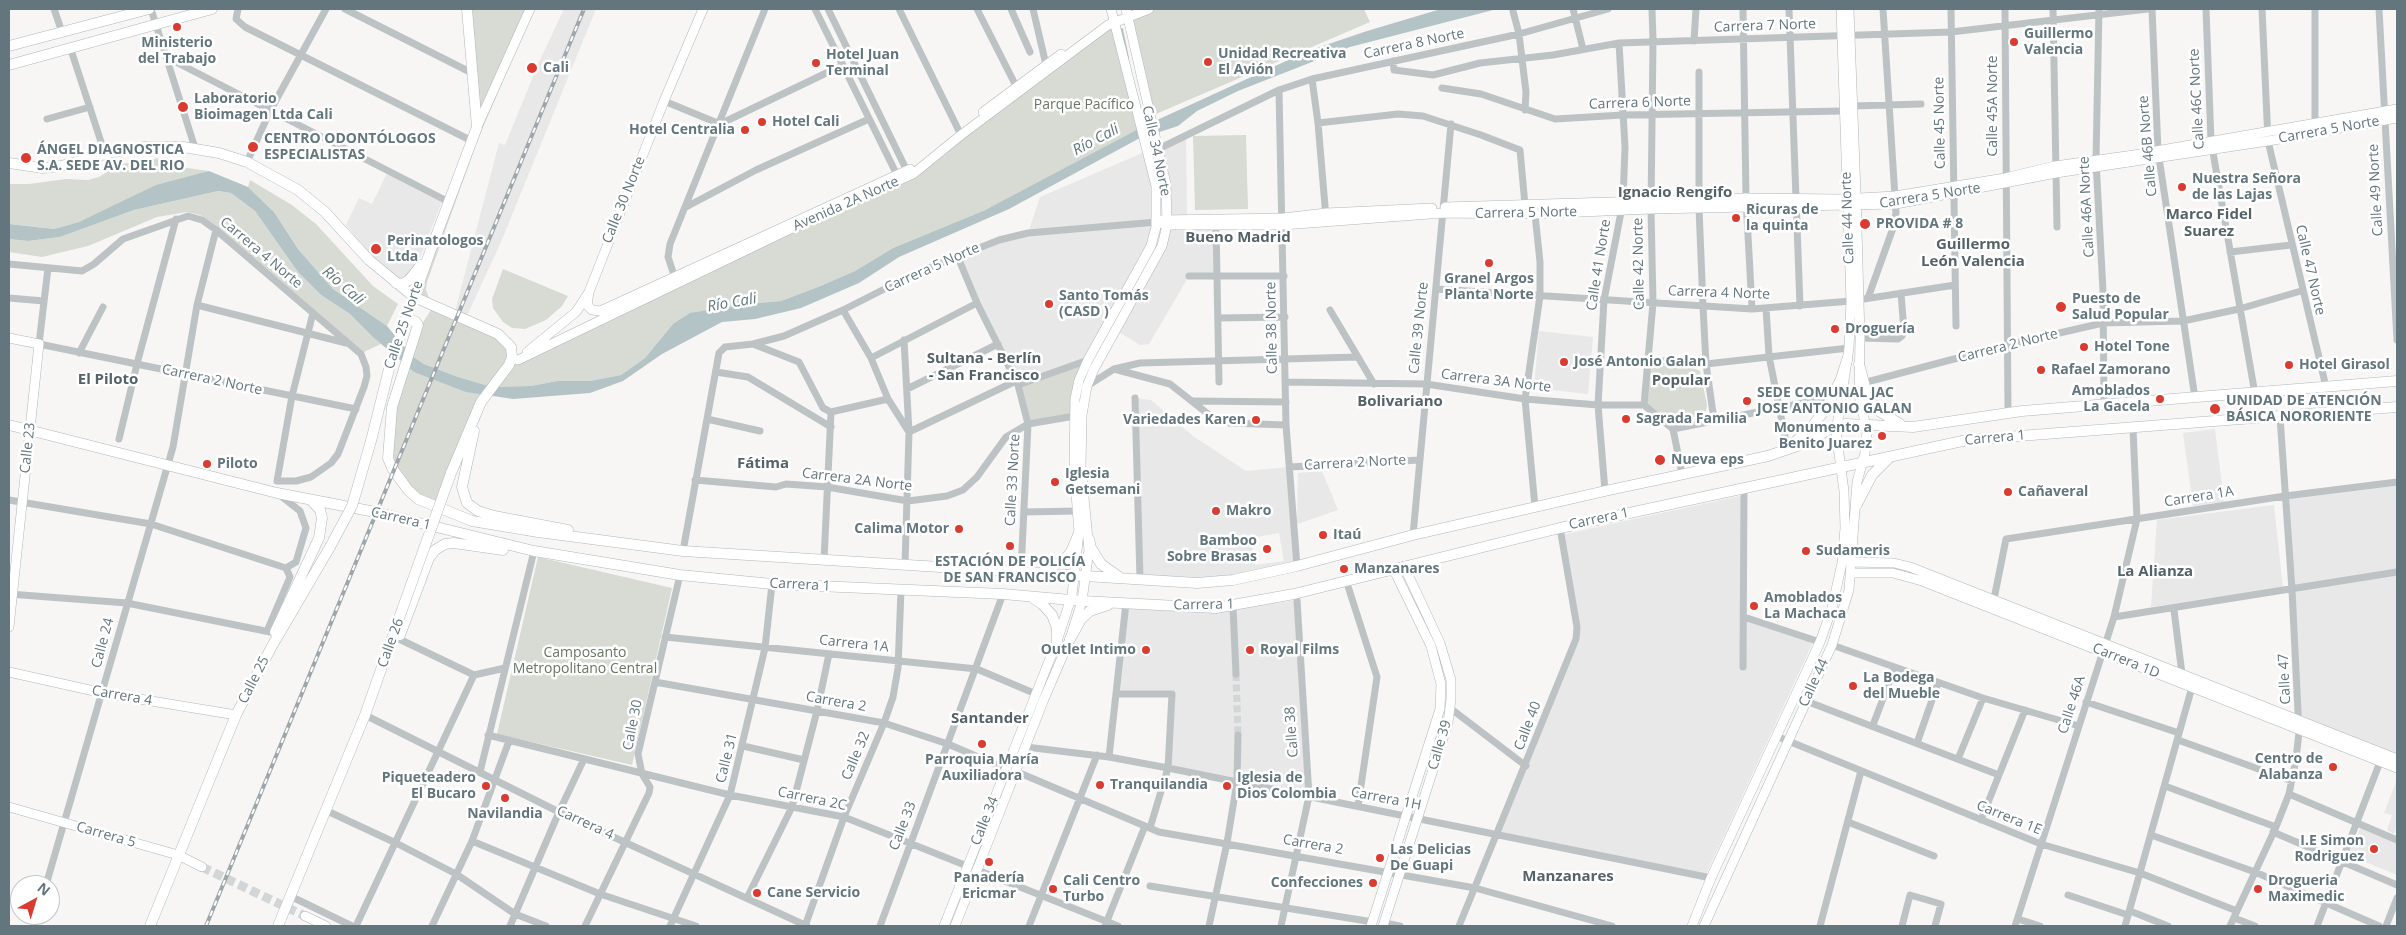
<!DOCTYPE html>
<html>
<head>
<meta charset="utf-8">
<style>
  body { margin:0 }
  #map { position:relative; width:2406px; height:935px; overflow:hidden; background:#f7f6f4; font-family:"Open Sans",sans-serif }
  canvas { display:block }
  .frame { position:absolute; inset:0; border:10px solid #63767d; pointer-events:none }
  .north { position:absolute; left:10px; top:875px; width:50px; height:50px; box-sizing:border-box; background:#fff; border:1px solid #c1c8cb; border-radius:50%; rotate:39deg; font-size:14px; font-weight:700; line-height:20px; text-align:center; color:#63767d }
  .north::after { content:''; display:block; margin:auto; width:18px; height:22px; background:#da3b30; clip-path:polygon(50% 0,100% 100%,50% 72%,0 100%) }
</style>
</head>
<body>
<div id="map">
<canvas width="2406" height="935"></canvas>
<div class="frame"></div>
<div class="north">N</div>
</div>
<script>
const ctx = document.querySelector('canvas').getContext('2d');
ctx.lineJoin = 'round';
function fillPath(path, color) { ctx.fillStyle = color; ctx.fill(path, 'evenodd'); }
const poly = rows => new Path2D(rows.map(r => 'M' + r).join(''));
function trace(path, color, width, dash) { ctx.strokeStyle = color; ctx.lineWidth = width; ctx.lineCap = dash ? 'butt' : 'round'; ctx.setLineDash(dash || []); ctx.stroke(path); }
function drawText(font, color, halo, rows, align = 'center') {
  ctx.font = font + ' "Open Sans",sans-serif'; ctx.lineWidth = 5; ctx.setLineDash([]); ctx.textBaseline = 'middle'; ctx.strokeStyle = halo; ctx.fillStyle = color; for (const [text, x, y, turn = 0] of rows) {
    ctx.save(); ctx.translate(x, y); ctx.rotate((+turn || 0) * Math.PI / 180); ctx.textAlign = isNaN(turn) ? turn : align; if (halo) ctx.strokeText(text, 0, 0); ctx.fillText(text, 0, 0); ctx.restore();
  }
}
fillPath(poly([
  [564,9,596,9,501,242,465,320,454,315,499,143,505,145,539,62],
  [1186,135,1187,219,1168,219,1157,150],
  [1147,151,1156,186,1155,233,1088,360,1018,385,957,255,1028,233,1040,197],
  [388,171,443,199,417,265,406,277,401,278,398,278,372,257,346,225,359,198,372,204],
  [1167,225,1216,225,1217,275,1189,276,1149,344,1140,345,1115,330,1145,279],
  [1539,331,1593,337,1588,394,1534,388],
  [1135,398,1151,400,1193,436,1246,471,1290,467,1297,566,1233,580,1140,580],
  [1279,533,1284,561,1255,565,1251,538],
  [2215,429,2224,502,2193,506,2183,433],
  [1322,471,1338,510,1297,524,1298,473],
  [2397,482,2397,759,2299,720,2285,496],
  [1744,495,1744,617,1814,640,1705,877,1497,834,1576,639,1561,535],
  [2274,505,2283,588,2151,607,2157,520],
  [1297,600,1309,796,1168,768,1172,695,1117,694,1125,608,1217,612],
  [2397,779,2397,824,2394,834,2387,830,2392,815,2384,813],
  [2360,828,2397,843,2397,875,2349,855]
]), '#e7e8e7');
fillPath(poly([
  [464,9,530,9,518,46,478,139,427,282,426,290,429,298,503,338,511,360,913,174,1114,22,1141,128,983,211,893,248,855,271,818,287,781,301,747,304,673,324,645,358,621,375,590,381,557,381,531,386,492,387,458,377,424,364,412,356,420,327,433,307,414,297,477,127],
  [1149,9,1364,9,1370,22,1149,117,1127,17],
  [1246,135,1248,209,1195,210,1193,136],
  [169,158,173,166,209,171,179,180,79,222,54,229,9,224,9,184,29,184,66,179,88,180,99,177,118,165,146,159],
  [250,180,292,205,316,224,373,286,398,304,387,326,333,289,298,249,274,212,248,187],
  [218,191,231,193,255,211,298,272,321,295,350,314,381,344,364,352,218,228,200,215,187,212,157,217,88,246,42,257,9,252,9,239,28,241,60,237,134,210],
  [503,269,568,296,562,306,546,320,525,329,512,328,503,322,493,308,492,299],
  [1088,360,1075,416,1028,424,1018,385],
  [1657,365,1691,367,1700,371,1707,405,1706,411,1702,416,1669,421,1646,403,1650,369],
  [406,366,485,395,438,507,430,505,395,474,388,442],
  [538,557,672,588,632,765,497,734]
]), '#d7dbd3');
fillPath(poly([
  [1441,9,1497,9,1350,47,1238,91,1197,111,1178,126,1138,139,1009,209,899,257,859,283,801,308,755,319,722,322,662,354,623,381,590,393,513,399,466,392,414,372,373,337,350,314,321,295,298,272,255,211,231,193,218,191,134,210,60,237,28,241,9,239,9,224,54,229,79,222,156,185,209,171,248,187,274,212,298,249,333,289,387,326,412,356,424,364,458,377,492,387,531,386,557,381,590,381,621,375,645,358,673,324,690,313,747,304,781,301,818,287,855,271,893,248,983,211,1144,126,1308,51,1367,31]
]), '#b4c3c5');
trace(poly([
  [1122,29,1128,58]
]), '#b4c3c5', 2);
trace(poly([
  [1236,674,1238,735]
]), '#d2d6d6', 7, [7, 3.5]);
trace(poly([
  [202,867,305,916]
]), '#d2d6d6', 9, [9, 4.5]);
const secondary = poly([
  [983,112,1061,54],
  [477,127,530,9],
  [2156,151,2397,109],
  [1445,207,1746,198,1842,199,1895,196,2005,178,2055,166,2141,154],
  [1163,220,1283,218,1326,213,1432,208],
  [1157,222,1167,225,1283,225,1443,213,1534,214,1651,209,1896,204,2056,173,2268,141,2397,118],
  [589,292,587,305,592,310,600,311,910,169],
  [9,338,39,344,9,627],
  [527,352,576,312,589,292,664,101,703,9],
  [518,360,784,232,913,174,961,135,1108,25,1149,9],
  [1852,562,1894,563,1910,567,2397,759],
  [1851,573,1893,573,1922,581,2397,768],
  [9,672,103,693,236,715],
  [9,807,178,855,202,867],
  [305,916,326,926],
  [944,926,1057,641,1072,595,1079,533,1074,466,1075,399,1079,380,1088,360,1151,246,1156,227,1156,186,1111,9],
  [955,926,1044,699,1070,639,1082,601,1089,550,1081,466,1082,415,1087,386,1094,369,1162,246,1167,225,1166,184,1126,9],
  [1371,926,1440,709,1441,684,1431,646,1393,568],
  [1383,926,1448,723,1451,699,1451,680,1440,643,1404,566],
  [1692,926,1711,878,1820,642,1832,608,1842,563,1845,528,1844,491,1836,432,1849,348,1851,301,1841,9],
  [1704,926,1832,645,1849,590,1857,482,1865,453,1867,432,1859,394,1860,338,1856,194,1849,9]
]);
const primary = poly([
  [9,46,149,9],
  [9,65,212,9],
  [9,163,43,168,61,166,113,152,145,147,183,147,219,153,247,162,298,190,325,212,369,260,414,297,498,334,511,347,512,357,509,365,481,402,451,473],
  [396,283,402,284,409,280,421,265],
  [406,318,416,322,418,325,392,407,388,458,392,468,408,490,418,499,472,521,538,532,683,551,1197,583,1233,580,1297,566,1413,535,1605,491,1768,456,1797,446,1836,426,1846,424,1913,427,2022,411,2397,381],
  [1859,364,1868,398,1879,411,1900,424],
  [9,425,277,493,375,512,534,551,680,575,772,584,1003,594,1082,601,1216,608,1294,594,1560,528,1967,440,2397,407],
  [474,431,462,487,467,503,478,511,494,516,568,530],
  [371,441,390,365,430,252,477,127,467,9],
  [1795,442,1811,428,1827,407,1841,379,1847,360],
  [1856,506,1872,475,1889,458],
  [1089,539,1091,548,1101,564,1118,576],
  [1044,570,1064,560,1071,552,1079,533],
  [1033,598,1042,604,1052,615,1057,628,1057,641],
  [275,632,319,538,322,518,320,510,312,501],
  [400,635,429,558,435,550,445,544,454,543,503,550],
  [1070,639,1081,619,1090,611,1108,605],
  [150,926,236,715,272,646,330,547],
  [278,926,365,715,397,624]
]);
trace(secondary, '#b0b7ba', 10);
trace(primary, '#b1b7ba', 11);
trace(poly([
  [54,9,62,32],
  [151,9,195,148],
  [238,9,236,19,245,27,472,141],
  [345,9,474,74],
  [815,9,899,179],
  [828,9,908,173],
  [899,9,961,135],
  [977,9,1018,90],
  [1011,9,1030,52],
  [1033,9,1047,69],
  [1573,9,1583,49],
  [1743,9,1746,198,1752,309],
  [1789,9,1800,306],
  [1951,9,1956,326],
  [2005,9,2008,413],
  [2053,9,2057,227],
  [2099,9,2096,161,2103,291,2104,405],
  [2152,9,2158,151,2195,398],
  [2206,9,2211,141,2255,394],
  [2262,9,2268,141,2326,387],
  [2379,9,2397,340],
  [1513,11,1519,34,1526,92,1525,110],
  [1694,41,1696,9],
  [70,47,105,154],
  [168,58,449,202],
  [1393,61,1394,70,1433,75,1480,63,1553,55,1619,43,1951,32,2148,9],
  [1699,72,1699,208,1703,306,1706,364,1714,420],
  [1312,79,1318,123,1326,218],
  [1442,88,1481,94,1555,119,1623,115,1843,111],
  [1279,90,1286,425,1297,566],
  [664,101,720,124,843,65],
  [1853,106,1921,104],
  [47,119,90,107],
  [1318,123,1398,114,1423,116,1481,135,1520,150,1525,205],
  [2315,128,2315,9],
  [1148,154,1279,90,1312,79,1519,34,1608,9],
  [247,162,270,111,326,9],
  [1534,205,1540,262,1540,296,1525,399,1535,507],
  [686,207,756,170,869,119],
  [1216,225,1219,382],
  [2230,252,2291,245],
  [957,255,977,303,1018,385,1028,424,1021,571],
  [9,264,82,271,94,264,123,239,188,216,202,220,216,230,361,354,366,367,367,376,364,387,338,454,331,463,311,477,296,481,277,481,292,396,313,313],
  [48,268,39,344,356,409],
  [1189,276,1284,276],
  [676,281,668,257,670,244,765,9],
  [1436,289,1752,309,1851,301],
  [9,298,44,301],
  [1868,298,1893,228,1896,213,1883,9],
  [1864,299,1955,285],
  [197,305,346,343],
  [1766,308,1769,356,1787,447],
  [843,310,871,358,888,399,909,432,1016,381],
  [1330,310,1374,384],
  [1218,318,1285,317],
  [1860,338,1898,339,1902,336,1904,331,1901,293],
  [904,340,909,432,905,564],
  [753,344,799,362,823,408,831,412,888,399],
  [79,353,103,307],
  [871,358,977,303],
  [1649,360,1706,364,1849,348],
  [1114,369,1170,384,1208,414,1229,423,1286,425],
  [716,372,748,377,831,427],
  [1286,382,1426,384,1525,399,1598,405,1644,405],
  [1863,383,2007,345,2103,323,2183,321,2239,309,2301,291],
  [1018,385,1088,360],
  [1087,386,1114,369,1140,363,1357,357],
  [907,389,998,344],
  [1135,398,1140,580],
  [1193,401,1286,402],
  [1644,405,1653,303,1651,209,1653,40,1652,9],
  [1644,405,1673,429,1682,474],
  [707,419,760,431],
  [1673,429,1833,397],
  [119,439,138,360,176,219],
  [1290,467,1420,460],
  [695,480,776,487,786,484,827,487,908,501,947,496,963,490,977,477,1006,437,1028,424,1075,416],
  [1605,491,1598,405,1604,300,1623,202,1625,147,1619,43],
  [9,500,151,524,286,568,296,562,306,528,300,511,281,496],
  [1024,512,1077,511],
  [1413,535,1451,124],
  [683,551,719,353,725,347,753,344,784,336,843,310,914,274,999,240,1028,233,1157,222],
  [824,560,831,412],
  [1346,580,1377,677,1358,806],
  [9,594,127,603,275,633],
  [1993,604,2006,539,2285,496,2397,482],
  [1233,606,1236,674],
  [2174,610,2182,674],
  [1744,617,1820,642],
  [2114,617,2397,572],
  [267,631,290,577,286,568],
  [665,637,977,669,1036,694],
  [399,639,474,675,505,668],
  [1832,645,1983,698,2079,726],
  [1743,667,1744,488],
  [655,682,884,723,948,744,1006,769],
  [1117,694,1172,694,1168,768,1150,828],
  [1806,701,1999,775],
  [2086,702,2179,733],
  [1450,708,1526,766],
  [365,715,559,812,807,926],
  [1873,725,1895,667],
  [488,735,730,795,844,817,1118,926],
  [1776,736,2041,844,2140,873,2237,911],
  [2178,740,2292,781],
  [1917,743,1938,683],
  [743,746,804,760],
  [1026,747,1109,757,1168,768,1711,878],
  [1109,757,1126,603],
  [1958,759,1983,698],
  [1015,771,1159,832,1475,888,1612,926],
  [480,772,534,551],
  [2165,786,2276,827],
  [2289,794,2397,840],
  [325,810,396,843,456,874,515,914,546,926],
  [1981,820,2025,710],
  [1848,822,1934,856],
  [2273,832,2397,885],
  [2151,835,2255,872,2379,926],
  [472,841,600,894,696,926],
  [46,885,173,447,197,305,216,230],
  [1150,886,1373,922],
  [2068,895,2128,915],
  [290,896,352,926],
  [747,898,792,807,817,711,829,654],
  [2130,911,2168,926],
  [2234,918,2255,926],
  [2018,919,2040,926],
  [1385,923,1400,926],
  [34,926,38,915],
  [356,926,474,675],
  [432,926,472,841,509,741],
  [510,926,559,812,584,759],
  [585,926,649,793,650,787,642,774,638,754,680,575],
  [670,926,730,795,765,648,772,584],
  [805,926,844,817,884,723,893,697,898,668,901,590],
  [880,926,1003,594],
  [1029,926,1097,755],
  [1105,926,1145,826],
  [1209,926,1227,843,1237,782,1238,735],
  [1281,926,1309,796,1297,600,1294,594],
  [1459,926,1576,639,1577,627,1560,528],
  [1820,926,1861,771],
  [1902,926,1910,895,1941,904,1935,926],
  [2015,926,2114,617,2137,519,2133,429],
  [2125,926,2192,687],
  [2230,926,2276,827,2289,794,2296,759,2299,732,2292,590,2280,417],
  [2317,926,2380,762],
  [2386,926,2397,898]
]), '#bdc3c5', 7);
trace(secondary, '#fff', 9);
trace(primary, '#fff', 10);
const rail = poly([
  [206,926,584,9]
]);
trace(rail, '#9da6aa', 4);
trace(rail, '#fff', 2, [5.5]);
const primaryBridge = poly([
  [330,547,352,506,371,441],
  [397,624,451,473]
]);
trace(primaryBridge, '#b1b7ba', 11, []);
trace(primaryBridge, '#fff', 10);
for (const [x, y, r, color] of [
  [177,27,5,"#da3b30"],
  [2014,42,5,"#da3b30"],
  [1208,62,5,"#da3b30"],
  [816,63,5,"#da3b30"],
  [532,68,6,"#da3b30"],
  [183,107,6,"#da3b30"],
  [762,122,5,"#da3b30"],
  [745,130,5,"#da3b30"],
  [253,147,6,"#da3b30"],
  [26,158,6,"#da3b30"],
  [2182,187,5,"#da3b30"],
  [1736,218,5,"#da3b30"],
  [1865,224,6,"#da3b30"],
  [376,249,6,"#da3b30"],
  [1489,263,5,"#da3b30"],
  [1049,304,5,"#da3b30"],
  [2061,307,6,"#da3b30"],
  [1835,329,5,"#da3b30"],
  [2084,347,5,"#da3b30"],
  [1564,362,5,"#da3b30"],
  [2289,365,5,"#da3b30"],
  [2041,370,5,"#da3b30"],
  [2160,399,5,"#da3b30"],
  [1747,401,5,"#da3b30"],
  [2215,409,6,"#da3b30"],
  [1626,419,5,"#da3b30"],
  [1256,420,5,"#da3b30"],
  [1882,436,5,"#da3b30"],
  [1660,460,6,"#da3b30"],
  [207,464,5,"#da3b30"],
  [1055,482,5,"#da3b30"],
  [2008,492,5,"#da3b30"],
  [1216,511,5,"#da3b30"],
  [959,529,5,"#da3b30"],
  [1323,535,5,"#da3b30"],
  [1010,546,5,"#da3b30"],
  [1267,549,5,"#da3b30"],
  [1806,551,5,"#da3b30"],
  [1344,569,5,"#da3b30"],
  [1754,606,5,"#da3b30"],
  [1146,650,5,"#da3b30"],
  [1250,650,5,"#da3b30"],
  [1853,686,5,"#da3b30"],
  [982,744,5,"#da3b30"],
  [2333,767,5,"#da3b30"],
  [1100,785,5,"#da3b30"],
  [486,786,5,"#da3b30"],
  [1227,786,5,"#da3b30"],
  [505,798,5,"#da3b30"],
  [2374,849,5,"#da3b30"],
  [1380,858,5,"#da3b30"],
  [989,862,5,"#da3b30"],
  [1373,883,5,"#da3b30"],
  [1053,889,5,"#da3b30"],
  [2258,889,5,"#da3b30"],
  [757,893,5,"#da3b30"]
]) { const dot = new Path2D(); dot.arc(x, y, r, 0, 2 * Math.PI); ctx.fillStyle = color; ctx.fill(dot); trace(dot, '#fff', 2); }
drawText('14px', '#63767d', '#fff', [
  ["Carrera 7 Norte",1765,26,-2],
  ["Carrera 8 Norte",1414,44,-12],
  ["Calle 46C Norte",2197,99,-93],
  ["Carrera 6 Norte",1640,103,-2],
  ["Calle 45A Norte",1993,106,-90],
  ["Calle 45 Norte",1940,123,-91],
  ["Carrera 5 Norte",2329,130,-10],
  ["Calle 46B Norte",2148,146,-95],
  ["Calle 34 Norte",1156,151,78],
  ["Calle 49 Norte",2376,190,-93],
  ["Carrera 5 Norte",1930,196,-9],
  ["Calle 30 Norte",624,200,-68],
  ["Avenida 2A Norte",846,204,-24],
  ["Calle 46A Norte",2087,207,-93],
  ["Carrera 5 Norte",1526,213,-1],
  ["Calle 44 Norte",1848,218,-92],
  ["Carrera 4 Norte",261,253,40],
  ["Calle 42 Norte",1639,264,-91],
  ["Calle 41 Norte",1599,265,-81],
  ["Carrera 5 Norte",932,268,-24],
  ["Calle 47 Norte",2310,270,77],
  ["Carrera 4 Norte",1719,293,2],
  ["Calle 25 Norte",404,325,-71],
  ["Calle 38 Norte",1272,328,-91],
  ["Calle 39 Norte",1419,328,-84],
  ["Carrera 2 Norte",2008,346,-14],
  ["Carrera 2 Norte",212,380,12],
  ["Carrera 3A Norte",1496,381,7],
  ["Carrera 1",1995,438,-5],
  ["Calle 23",28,448,-84],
  ["Carrera 2 Norte",1355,463,-3],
  ["Carrera 2A Norte",857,480,7],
  ["Calle 33 Norte",1013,480,-87],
  ["Carrera 1A",2199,497,-9],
  ["Carrera 1",401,519,13],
  ["Carrera 1",1599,519,-12],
  ["Carrera 1",800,585,3],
  ["Carrera 1",1204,605,-1],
  ["Calle 24",103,643,-75],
  ["Calle 26",391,643,-70],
  ["Carrera 1A",854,644,6],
  ["Carrera 1D",2126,661,22],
  ["Calle 47",2285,679,-93],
  ["Calle 25",254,680,-63],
  ["Calle 44",1814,683,-65],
  ["Carrera 4",122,696,10],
  ["Carrera 2",836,702,10],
  ["Calle 46A",2072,705,-72],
  ["Calle 30",633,725,-79],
  ["Calle 40",1528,726,-69],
  ["Calle 38",1292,732,-94],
  ["Calle 39",1440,745,-74],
  ["Calle 32",856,756,-67],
  ["Calle 31",727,758,-76],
  ["Carrera 2C",812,799,12],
  ["Carrera 1H",1386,799,11],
  ["Carrera 1E",2009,818,22],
  ["Calle 34",985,821,-68],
  ["Carrera 4",585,823,25],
  ["Calle 33",903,826,-69],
  ["Carrera 5",106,835,16],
  ["Carrera 2",1313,845,10]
]);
drawText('bold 14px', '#63767d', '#fff', [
  ["Guillermo",2024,34],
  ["Valencia",2024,50],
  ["Ministerio",177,43,"center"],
  ["del Trabajo",177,59,"center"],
  ["Unidad Recreativa",1218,54],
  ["El Avión",1218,70],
  ["Hotel Juan",826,55],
  ["Terminal",826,71],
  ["Cali",543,68],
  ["Laboratorio",194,99],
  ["Bioimagen Ltda Cali",194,115],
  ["Hotel Cali",772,122],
  ["Hotel Centralia",735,130,"right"],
  ["CENTRO ODONTÓLOGOS",264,139],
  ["ESPECIALISTAS",264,155],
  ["ÁNGEL DIAGNOSTICA",37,150],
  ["S.A. SEDE AV. DEL RIO",37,166],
  ["Nuestra Señora",2192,179],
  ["de las Lajas",2192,195],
  ["Ricuras de",1746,210],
  ["la quinta",1746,226],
  ["PROVIDA # 8",1876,224],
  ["Perinatologos",387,241],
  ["Ltda",387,257],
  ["Granel Argos",1489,279,"center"],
  ["Planta Norte",1489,295,"center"],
  ["Santo Tomás",1059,296],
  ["(CASD )",1059,312],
  ["Puesto de",2072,299],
  ["Salud Popular",2072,315],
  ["Droguería",1845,329],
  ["Hotel Tone",2094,347],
  ["José Antonio Galan",1574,362],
  ["Hotel Girasol",2299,365],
  ["Rafael Zamorano",2051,370],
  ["Amoblados",2150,391,"right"],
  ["La Gacela",2150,407,"right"],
  ["SEDE COMUNAL JAC",1757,393],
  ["JOSE ANTONIO GALAN",1757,409],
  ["UNIDAD DE ATENCIÓN",2226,401],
  ["BÁSICA NORORIENTE",2226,417],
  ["Sagrada Familia",1636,419],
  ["Variedades Karen",1246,420,"right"],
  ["Monumento a",1872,428,"right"],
  ["Benito Juarez",1872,444,"right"],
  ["Nueva eps",1671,460],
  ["Piloto",217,464],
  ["Iglesia",1065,474],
  ["Getsemani",1065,490],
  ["Cañaveral",2018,492],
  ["Makro",1226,511],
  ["Calima Motor",949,529,"right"],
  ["Itaú",1333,535],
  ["Bamboo",1257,541,"right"],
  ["Sobre Brasas",1257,557,"right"],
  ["Sudameris",1816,551],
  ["ESTACIÓN DE POLICÍA",1010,562,"center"],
  ["DE SAN FRANCISCO",1010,578,"center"],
  ["Manzanares",1354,569],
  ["Amoblados",1764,598],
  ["La Machaca",1764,614],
  ["Outlet Intimo",1136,650,"right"],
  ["Royal Films",1260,650],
  ["La Bodega",1863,678],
  ["del Mueble",1863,694],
  ["Centro de",2323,759,"right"],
  ["Alabanza",2323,775,"right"],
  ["Parroquia María",982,760,"center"],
  ["Auxiliadora",982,776,"center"],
  ["Piqueteadero",476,778,"right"],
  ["El Bucaro",476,794,"right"],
  ["Iglesia de",1237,778],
  ["Dios Colombia",1237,794],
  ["Tranquilandia",1110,785],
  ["Navilandia",505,814,"center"],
  ["I.E Simon",2364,841,"right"],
  ["Rodriguez",2364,857,"right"],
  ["Las Delicias",1390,850],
  ["De Guapi",1390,866],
  ["Panadería",989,878,"center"],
  ["Ericmar",989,894,"center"],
  ["Cali Centro",1063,881],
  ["Turbo",1063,897],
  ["Drogueria",2268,881],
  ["Maximedic",2268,897],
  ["Confecciones",1363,883,"right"],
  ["Cane Servicio",767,893]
], 'left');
drawText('14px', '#687662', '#fff', [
  ["Parque Pacífico",1084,105],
  ["Camposanto",585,653],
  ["Metropolitano Central",585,669]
]);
drawText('italic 15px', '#5e7678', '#fff', [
  ["Río Cali",1096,140,-28],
  ["Río Cali",343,286,41],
  ["Río Cali",732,303,-10]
]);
drawText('bold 15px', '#556369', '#fff', [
  ["Ignacio Rengifo",1675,193],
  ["Marco Fidel",2209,215],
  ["Suarez",2209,232],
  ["Bueno Madrid",1238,238],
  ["Guillermo",1973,245],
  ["León Valencia",1973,262],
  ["Sultana - Berlín",984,359],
  ["- San Francisco",984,376],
  ["El Piloto",108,380],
  ["Popular",1681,381],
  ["Bolivariano",1400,402],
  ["Fátima",763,464],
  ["La Alianza",2155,572],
  ["Santander",990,719],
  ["Manzanares",1568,877]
]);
</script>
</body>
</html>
